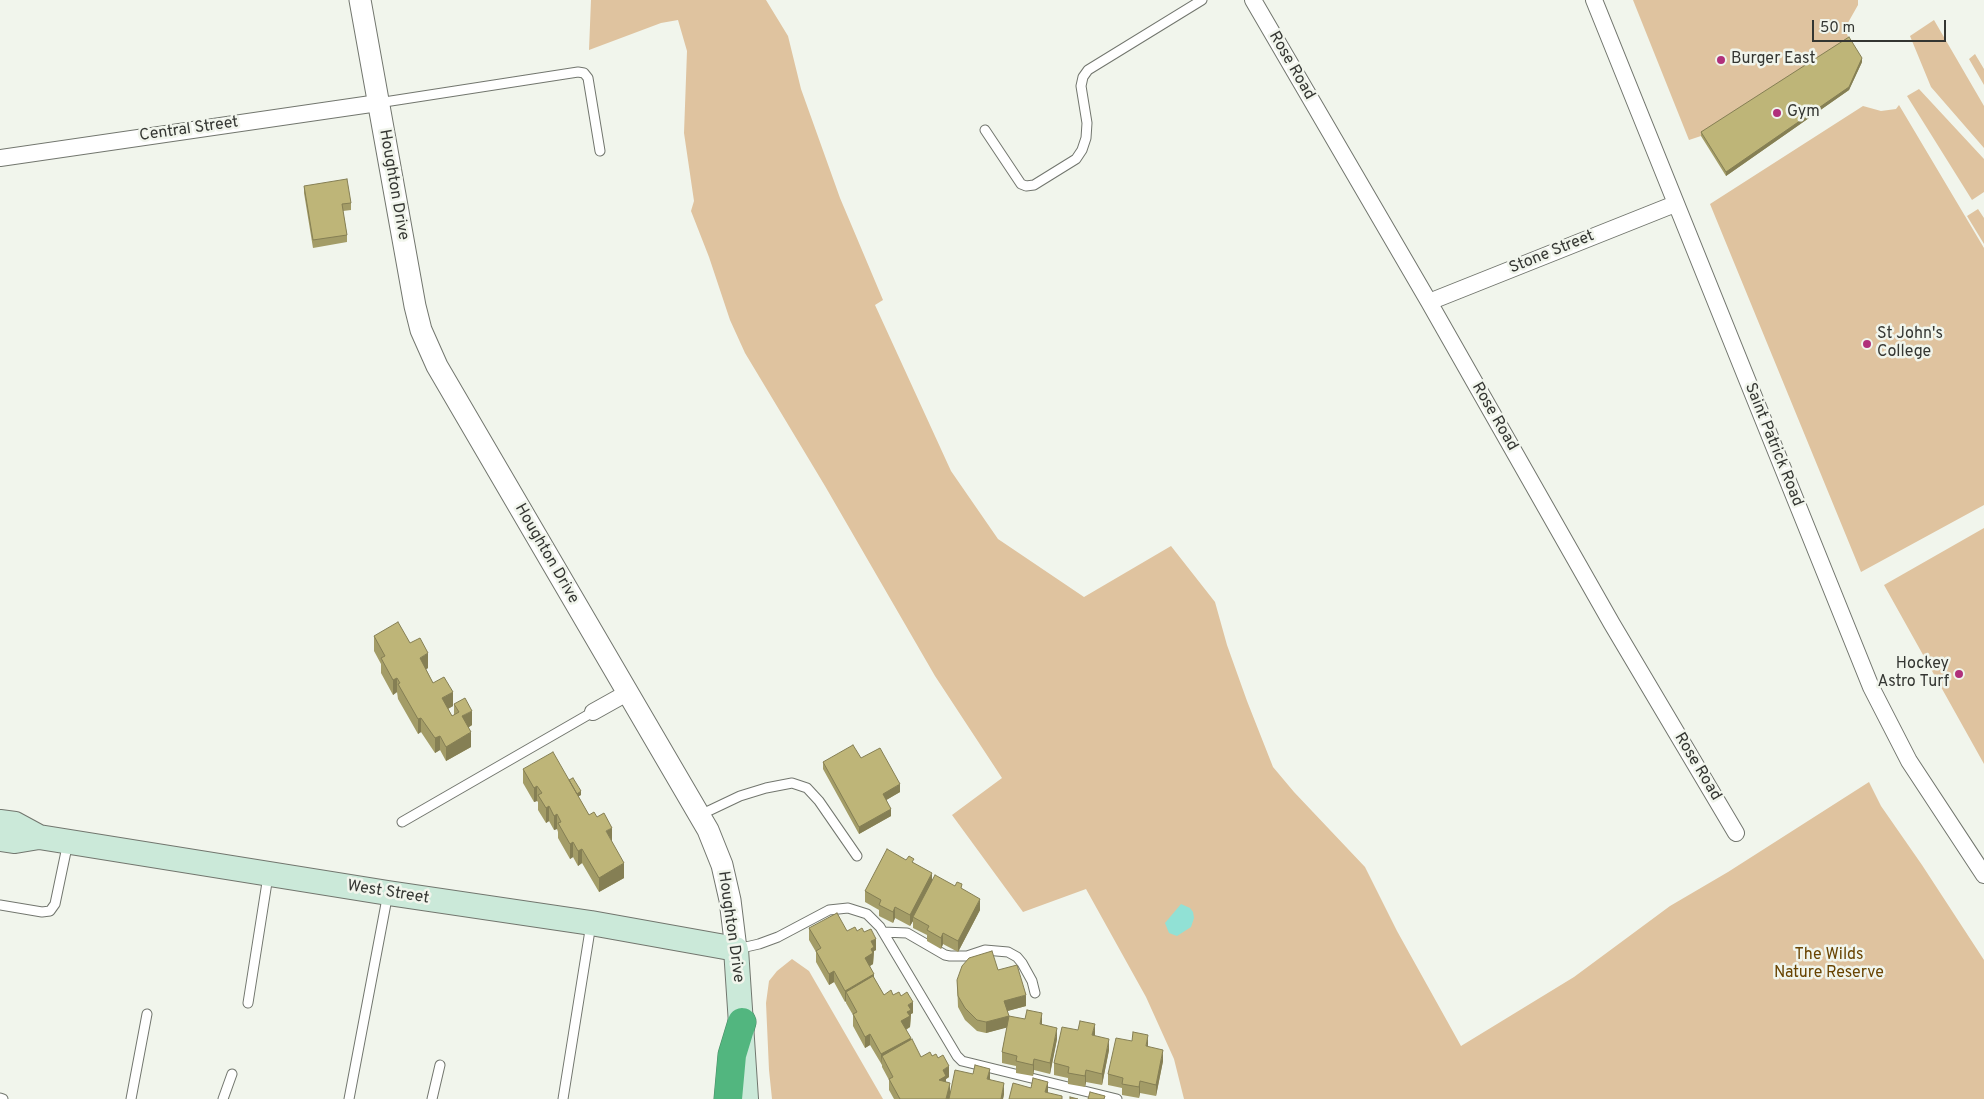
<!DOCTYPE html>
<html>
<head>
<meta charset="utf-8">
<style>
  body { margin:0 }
  #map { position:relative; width:1984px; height:1099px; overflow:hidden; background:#f1f5ec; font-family:Overpass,sans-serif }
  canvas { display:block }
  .scale { position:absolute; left:1812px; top:20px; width:134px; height:22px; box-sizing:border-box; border:2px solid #343632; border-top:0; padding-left:6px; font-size:15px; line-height:18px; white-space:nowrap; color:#343632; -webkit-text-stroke:4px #f1f5ec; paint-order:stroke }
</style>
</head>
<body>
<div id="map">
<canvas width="1984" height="1099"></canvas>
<div class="scale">50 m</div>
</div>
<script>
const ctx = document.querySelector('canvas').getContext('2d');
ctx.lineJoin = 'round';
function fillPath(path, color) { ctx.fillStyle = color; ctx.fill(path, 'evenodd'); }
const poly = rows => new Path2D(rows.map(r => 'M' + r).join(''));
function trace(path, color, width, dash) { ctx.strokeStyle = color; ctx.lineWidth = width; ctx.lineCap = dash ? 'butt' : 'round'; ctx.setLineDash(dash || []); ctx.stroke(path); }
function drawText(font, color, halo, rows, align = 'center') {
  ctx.font = font + ' Overpass,sans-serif'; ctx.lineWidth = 5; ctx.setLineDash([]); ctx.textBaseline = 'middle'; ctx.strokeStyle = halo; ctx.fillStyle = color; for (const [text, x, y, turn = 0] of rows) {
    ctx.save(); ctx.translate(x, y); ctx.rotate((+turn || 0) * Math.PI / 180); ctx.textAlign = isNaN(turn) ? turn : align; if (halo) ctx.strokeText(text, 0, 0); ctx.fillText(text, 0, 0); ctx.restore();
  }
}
fillPath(poly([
  [591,0,766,0,788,36,801,89,840,198,883,300,875,305,951,471,998,539,1084,597,1171,546,1215,602,1227,645,1247,701,1273,767,1294,792,1365,867,1397,931,1461,1046,1574,977,1670,906,1728,872,1869,782,1881,806,1922,865,1984,960,1984,1099,1184,1099,1174,1059,1146,997,1086,889,1023,912,952,815,1002,778,935,676,825,486,745,353,730,320,709,257,691,211,694,201,684,133,687,51,678,20,661,23,589,50],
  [1633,0,1858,0,1858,5,1845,28,1849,40,1701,136,1689,140],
  [1934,20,1984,106,1984,148,1931,87,1910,36],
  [1975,54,1984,69,1984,85,1969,59],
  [1919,89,1984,159,1984,192,1972,200,1907,96],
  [1899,105,1984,248,1984,505,1861,572,1710,204,1863,106,1881,111,1896,109],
  [1978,209,1984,218,1984,244,1967,216],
  [1984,528,1984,764,1884,585],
  [792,959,809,971,883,1099,772,1099,769,1070,766,1003,769,981,777,971]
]), '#dfc39f');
fillPath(poly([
  [1181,904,1190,908,1193,912,1194,918,1191,927,1177,936,1169,933,1165,923]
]), '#91e1d5');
const service = poly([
  [378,103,578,72,584,73,588,78,600,151],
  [985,130,1021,184,1026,186,1034,185,1076,159,1082,150,1086,138,1087,123,1081,86,1083,77,1088,70,1202,0],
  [700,815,740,796,766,788,792,783,807,788,819,801,857,856],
  [402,822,593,712],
  [0,905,42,912,50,911,55,904,68,842],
  [883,932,907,933,945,955,950,956,967,956,985,950,1008,952,1017,957,1022,963,1032,981,1035,993],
  [737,949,759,944,778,937,829,910,848,908,867,914,880,927,957,1056,962,1061,1117,1099],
  [248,1003,268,876],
  [0,1098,3,1099],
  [131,1099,147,1014],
  [223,1099,232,1074],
  [349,1099,388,893],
  [432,1099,440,1065],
  [563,1099,591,924]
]);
const minor = poly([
  [1253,0,1429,302,1612,624,1736,833],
  [1594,0,1871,687,1909,761,1984,875],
  [0,158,378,103],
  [1429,302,1675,204],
  [593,712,627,693]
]);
const tertiary = poly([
  [360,0,415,306,421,330,437,366,708,830,722,865,730,900,736,949]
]);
const secondary = poly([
  [0,822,15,824,39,837,388,893,591,923,736,949,746,1099],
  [0,839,15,841,39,837]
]);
const motorway = poly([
  [728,1099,732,1055,742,1022]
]);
trace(service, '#72766e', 11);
trace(minor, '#72766e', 18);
trace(tertiary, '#72766e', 23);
trace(secondary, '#72766e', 26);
trace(motorway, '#488964', 29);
trace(service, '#fff', 9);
trace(minor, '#fff', 16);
trace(tertiary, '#fff', 21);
trace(secondary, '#cbe9d9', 24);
trace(motorway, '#52b67f', 28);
fillPath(poly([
  [1862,62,1849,90,1726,176,1701,136,1701,132],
  [304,186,351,203,351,210,343,211,347,235,347,242,313,248,304,193],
  [374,636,410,643,428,668,426,669,433,683,453,706,448,709,452,716,454,715,454,704,472,725,468,728,471,747,446,761,440,750,435,753,421,732,418,734,398,699,397,692,393,695,381,673,381,664,374,651],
  [861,758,900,792,886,800,891,816,859,834,823,769,823,762],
  [523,769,569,780,581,795,578,796,589,815,612,842,624,878,599,892,582,863,578,866,573,857,570,859,558,838,558,832,557,829,554,830,549,821,546,823,538,810,538,802,537,801,534,802,523,783],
  [906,860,914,863,932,880,955,886,962,889,980,910,958,952,943,944,941,949,927,941,927,935,913,928,913,921,910,926,895,918,893,923,879,916,879,910,865,902,865,891],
  [809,928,847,931,857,931,876,950,874,951,873,964,870,966,874,978,884,995,901,996,913,1013,911,1014,910,1027,906,1030,911,1040,921,1057,932,1056,949,1077,946,1079,946,1082,950,1092,990,1079,1004,1094,1003,1099,894,1099,889,1090,889,1080,882,1067,882,1065,870,1045,865,1048,853,1026,853,1015,846,1003,846,1001,845,1002,834,982,829,985,816,962,816,952,809,940],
  [998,970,1026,1006,1007,1011,1009,1020,1042,1025,1057,1039,1050,1074,1034,1070,1033,1076,1016,1073,1016,1066,1002,1063,1002,1052,1007,1027,986,1033,977,1031,965,1020,958,1007,957,980],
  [1078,1030,1095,1036,1109,1050,1102,1085,1086,1082,1085,1087,1068,1084,1068,1078,1054,1075,1054,1063],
  [1148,1047,1163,1061,1156,1096,1140,1093,1139,1098,1122,1095,1122,1088,1108,1085,1108,1074]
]), '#a39c67');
fillPath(poly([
  [1862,58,1862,62,1849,90,1726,176,1726,172],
  [428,653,428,668,420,673,420,658],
  [397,678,397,692,393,695,393,680],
  [453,692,453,706,442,712,442,698],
  [472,711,472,725,462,731,462,716],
  [421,718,421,732,418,734,418,719],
  [471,732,471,747,446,761,446,747],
  [440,736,440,750,435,753,435,738],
  [900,784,900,792,883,802,883,794],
  [537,786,537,801,534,802,534,788],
  [581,791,581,795,572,800,572,796],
  [549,806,549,821,546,823,546,808],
  [891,809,891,816,859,834,859,827],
  [557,814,557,829,554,830,554,816],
  [612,828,612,842,606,831],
  [573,842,573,857,570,859,570,844],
  [582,849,582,863,578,866,578,851],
  [624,863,624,878,599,892,599,878],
  [932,873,932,884,913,917,913,921,910,926,910,915],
  [980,899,980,910,958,952,958,941],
  [895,907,895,918,893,923,893,912],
  [943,933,943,944,941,949,941,938],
  [876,939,876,950,874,951,873,964,865,969,865,958,871,941],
  [834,971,834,982,829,985,829,974],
  [874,974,874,985,846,992,846,1001,845,1002,845,991],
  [1026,995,1026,1006,1004,1012,1004,1001],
  [913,1002,913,1013,911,1014,910,1027,901,1032,901,1021,908,1005],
  [1042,1013,1042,1024,1040,1024],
  [1009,1016,1009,1027,986,1033,986,1022],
  [1095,1024,1095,1035,1092,1035],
  [1057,1028,1057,1039,1050,1074,1050,1063],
  [870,1034,870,1045,865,1048,865,1037],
  [1148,1035,1148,1046,1146,1046],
  [911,1038,911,1049,882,1056,881,1065,881,1054],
  [1109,1039,1109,1050,1102,1085,1102,1074],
  [1163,1050,1163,1061,1156,1096,1156,1085],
  [1034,1059,1034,1070,1033,1076,1033,1065],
  [949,1066,949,1077,946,1079,946,1087,939,1080,943,1070],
  [990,1069,990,1080,987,1079],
  [1086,1070,1086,1082,1085,1087,1085,1076],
  [1140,1081,1140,1093,1139,1098,1139,1087],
  [1048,1082,1048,1093,1045,1092],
  [950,1083,950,1094,949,1099,946,1099],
  [1004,1083,1004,1094,1003,1099,1001,1099]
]), '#857f54');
const building = poly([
  [1849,37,1862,58,1849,87,1726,172,1701,132,1849,37],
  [347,179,351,203,342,204,347,235,313,240,304,186,347,179],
  [398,622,410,643,420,638,428,653,420,658,433,683,444,677,453,692,442,698,452,716,459,712,454,704,465,698,472,711,462,716,471,732,446,747,440,736,435,738,421,718,418,719,398,684,400,683,397,678,393,680,381,658,385,656,374,636,398,622],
  [853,745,861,758,880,748,900,784,883,794,891,809,859,827,823,762,853,745],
  [553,752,589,815,594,812,597,817,604,813,612,828,606,831,624,863,599,878,582,849,578,851,573,842,570,844,558,823,561,822,557,814,554,816,549,806,546,808,538,795,542,793,537,786,534,788,523,769,553,752],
  [573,778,581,791,577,794,569,780,573,778],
  [887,849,906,860,909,856,914,859,912,862,932,873,910,915,895,907,893,912,879,905,881,900,865,891,887,849],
  [935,875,955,886,957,882,962,884,961,888,980,899,958,941,943,933,941,938,927,930,929,926,913,917,935,875],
  [837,913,847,931,855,927,857,931,862,928,864,932,871,929,876,939,871,941,874,947,871,949,873,953,865,958,874,974,845,991,834,971,829,974,816,951,821,948,809,928,837,913],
  [992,951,998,970,1017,965,1026,995,1004,1001,1009,1016,986,1022,977,1020,965,1008,958,996,957,980,962,966,969,958,992,951],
  [873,976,884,995,891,990,893,995,899,992,901,996,907,992,913,1002,908,1005,911,1010,907,1012,910,1016,901,1021,911,1038,881,1054,870,1034,865,1037,853,1014,857,1012,846,992,873,976],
  [1027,1010,1042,1013,1040,1024,1057,1028,1050,1063,1034,1059,1033,1065,1016,1061,1017,1056,1002,1052,1009,1016,1025,1019,1027,1010],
  [1080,1021,1095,1024,1092,1035,1109,1039,1102,1074,1086,1070,1085,1076,1068,1073,1069,1067,1054,1063,1062,1027,1078,1030,1080,1021],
  [1133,1032,1148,1035,1146,1046,1163,1050,1156,1085,1140,1081,1139,1087,1122,1084,1123,1078,1108,1074,1116,1038,1132,1041,1133,1032],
  [912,1039,921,1057,930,1052,932,1056,936,1054,938,1058,943,1055,949,1066,943,1070,946,1076,939,1080,950,1083,946,1099,900,1099,889,1079,893,1077,882,1056,912,1039],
  [975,1065,990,1069,987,1079,1004,1083,1001,1099,949,1099,955,1070,973,1074,975,1065],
  [1033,1078,1048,1082,1045,1092,1062,1096,1062,1099,1009,1099,1013,1083,1031,1088,1033,1078],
  [1090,1092,1105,1096,1104,1099,1088,1099,1090,1092],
  [1070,1097,1078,1099,1070,1099,1070,1097]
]);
fillPath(building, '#beb578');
trace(building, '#857f54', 1);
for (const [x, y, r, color] of [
  [1721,60,5,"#b0307b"],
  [1777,113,5,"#b0307b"],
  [1867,344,5,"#b0307b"],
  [1959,674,5,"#b0307b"]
]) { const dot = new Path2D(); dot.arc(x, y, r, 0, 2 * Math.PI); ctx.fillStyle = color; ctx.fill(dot); trace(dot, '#f1f5ec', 2); }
drawText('16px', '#343632', '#f1f5ec', [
  ["Burger East",1731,60],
  ["Gym",1787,113],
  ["St John's",1877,335],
  ["College",1877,353],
  ["Hockey",1949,665,"right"],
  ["Astro Turf",1949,683,"right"]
], 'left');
drawText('16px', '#343632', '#f1f5ec', [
  ["Rose Road",1291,66,60],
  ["Central Street",189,130,-8],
  ["Houghton Drive",393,185,80],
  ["Stone Street",1552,253,-22],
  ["Rose Road",1494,417,60],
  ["Saint Patrick Road",1773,445,68],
  ["Houghton Drive",546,554,60],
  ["Rose Road",1697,767,59],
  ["West Street",388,893,9],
  ["Houghton Drive",730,927,82]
]);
drawText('16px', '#684301', '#f1f5ec', [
  ["The Wilds",1829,956],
  ["Nature Reserve",1829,974]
]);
</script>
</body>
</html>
